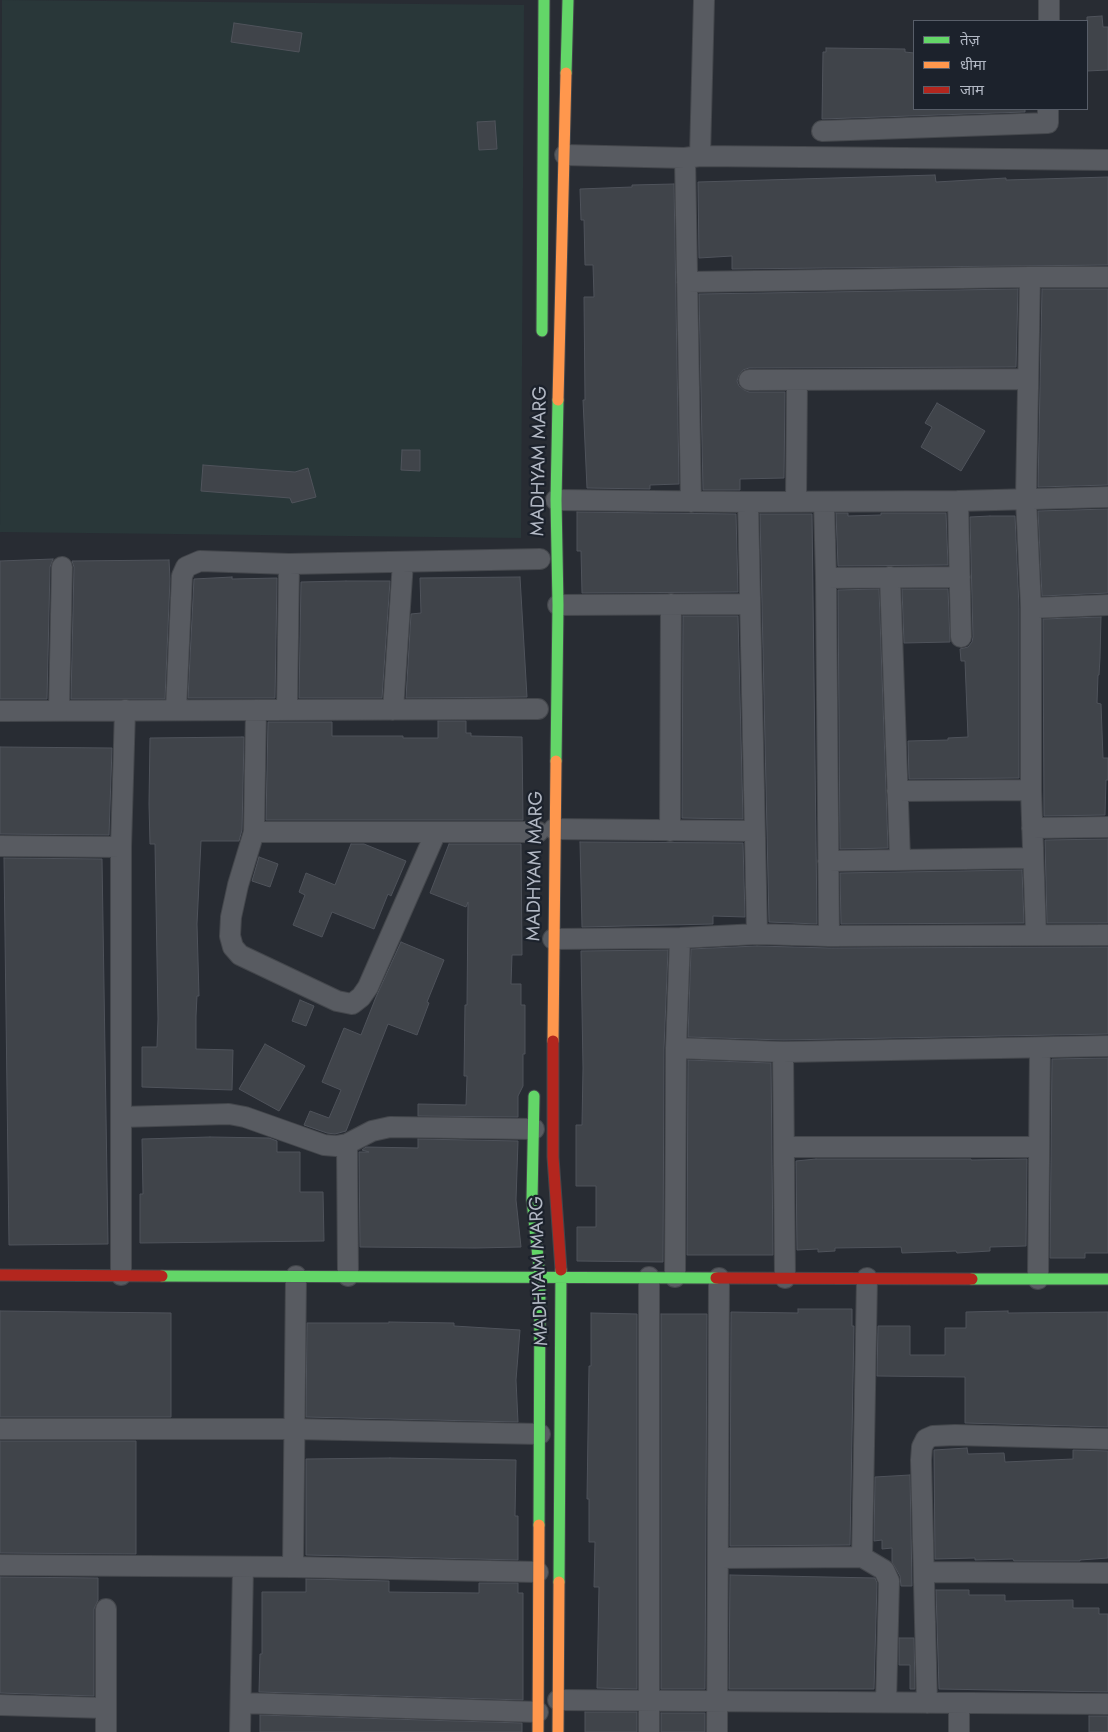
<!DOCTYPE html>
<html>
<head>
<meta charset="utf-8">
<style>
  body { margin:0 }
  #map { position:relative; width:1108px; height:1732px; overflow:hidden; background:#282c33; font-family:Jost,"Noto Sans Devanagari",sans-serif }
  canvas { display:block }
  .legend { position:absolute; left:913px; top:20px; width:175px; height:90px; box-sizing:border-box; background:#1c222c; border:1px solid #585e69; margin:0; padding:6px 9px; list-style:none; font-size:15px; color:#b2b8c4 }
  .legend li { display:flex; align-items:center; gap:10px; height:25px }
  .legend b { width:25px; border:1px solid #585e69 }
</style>
</head>
<body>
<div id="map">
<canvas width="1108" height="1732"></canvas>
<ul class="legend">
<li><b style="height:6px;background:#63d668"></b>तेज़</li>
<li><b style="height:6px;background:#ff974d"></b>धीमा</li>
<li><b style="height:6px;background:#b3261e"></b>जाम</li>
</ul>
</div>
<script>
const ctx = document.querySelector('canvas').getContext('2d');
ctx.lineJoin = 'round';
function fillPath(path, color) { ctx.fillStyle = color; ctx.fill(path, 'evenodd'); }
const poly = rows => new Path2D(rows.map(r => 'M' + r).join(''));
function trace(path, color, width, dash) { ctx.strokeStyle = color; ctx.lineWidth = width; ctx.lineCap = dash ? 'butt' : 'round'; ctx.setLineDash(dash || []); ctx.stroke(path); }
function drawText(font, color, halo, rows, align = 'center') {
  ctx.font = font + ' Jost,sans-serif'; ctx.lineWidth = 4.5; ctx.setLineDash([]); ctx.textBaseline = 'middle'; ctx.strokeStyle = halo; ctx.fillStyle = color; for (const [text, x, y, turn = 0] of rows) {
    ctx.save(); ctx.translate(x, y); ctx.rotate((+turn || 0) * Math.PI / 180); ctx.textAlign = isNaN(turn) ? turn : align; if (halo) ctx.strokeText(text, 0, 0); ctx.fillText(text, 0, 0); ctx.restore();
  }
}
fillPath(poly([
  [2,0,524,5,521,538,0,532]
]), '#293739');
const building = poly([
  [1102,16,1103,27,1108,27,1108,70,1087,71,1087,17,1102,16],
  [234,23,302,33,299,52,231,42,234,23],
  [826,48,905,49,905,52,914,53,914,109,1025,109,1025,112,822,119,823,52,826,52,826,48],
  [495,121,497,149,479,150,477,122,495,121],
  [935,175,936,182,1006,178,1006,180,1108,177,1108,265,732,269,732,256,699,258,698,182,935,175],
  [674,184,679,484,650,485,650,489,587,488,583,400,585,400,584,297,594,297,593,265,585,265,584,220,581,220,580,189,632,187,632,185,674,184],
  [1018,289,1016,367,749,368,743,370,739,375,737,381,739,386,744,390,749,392,785,392,784,478,740,479,740,490,703,490,699,294,1018,289],
  [1042,289,1108,289,1108,485,1038,487,1042,289],
  [937,403,985,431,961,471,921,447,932,427,925,423,937,403],
  [402,450,420,450,420,471,401,470,402,450],
  [203,465,295,472,308,468,316,497,292,503,290,498,201,491,203,465],
  [1108,509,1108,593,1042,596,1038,511,1108,509],
  [577,512,736,514,738,592,582,593,581,551,577,551,577,512],
  [836,513,848,513,848,516,881,515,881,513,946,513,948,565,838,566,836,513],
  [760,514,812,514,817,924,769,922,760,514],
  [990,516,1015,516,1019,608,1019,778,909,779,908,741,948,740,948,738,968,737,965,661,961,661,960,649,968,647,972,642,973,637,970,517,990,516],
  [53,559,50,567,47,699,0,699,0,561,53,559],
  [169,560,170,579,165,699,71,699,74,567,72,561,169,560],
  [232,577,232,579,277,578,275,698,188,698,194,579,232,577],
  [520,577,527,697,406,698,411,614,421,613,420,578,520,577],
  [346,581,390,581,382,698,299,698,301,582,346,581],
  [879,589,888,848,840,849,838,590,879,589],
  [902,589,948,589,950,642,904,643,902,589],
  [683,616,738,616,743,819,682,818,683,616],
  [1101,617,1100,658,1099,675,1098,675,1097,703,1101,704,1103,758,1108,758,1108,780,1106,780,1105,815,1044,816,1043,619,1101,617],
  [438,721,466,721,466,733,471,733,471,736,522,737,523,820,266,820,268,722,332,722,332,736,403,736,403,738,438,738,438,721],
  [242,737,244,737,242,830,239,841,201,841,197,924,199,996,197,996,196,1016,196,1049,233,1050,232,1090,142,1087,142,1047,157,1047,158,1019,155,844,150,844,149,804,150,738,242,737],
  [0,747,112,748,109,835,0,834,0,747],
  [1108,839,1108,923,1047,923,1045,840,1108,839],
  [580,842,743,843,745,917,713,916,713,924,582,927,580,842],
  [351,844,364,844,406,861,391,896,388,894,374,929,332,912,322,937,293,925,305,895,299,892,306,873,335,885,351,844],
  [449,844,521,844,522,955,512,955,511,984,521,984,521,1005,525,1005,525,1054,523,1054,523,1086,518,1096,518,1117,418,1116,418,1104,466,1105,467,1076,464,1076,465,1005,467,1005,468,902,466,907,430,893,449,844],
  [259,857,278,864,270,887,252,881,259,857],
  [4,858,102,859,108,1244,9,1245,4,858],
  [1022,870,1024,923,841,924,840,873,1022,870],
  [401,942,444,960,427,1002,429,1003,417,1035,388,1024,346,1131,335,1134,327,1133,304,1125,310,1111,329,1118,341,1090,322,1082,344,1028,361,1035,376,997,401,942],
  [757,946,829,948,1108,947,1108,1034,783,1040,688,1037,691,949,757,946],
  [668,950,664,1048,663,1262,577,1261,577,1227,596,1227,596,1186,576,1186,576,1125,582,1125,583,1068,581,951,668,950],
  [300,1000,314,1006,306,1026,292,1021,300,1000],
  [265,1044,305,1066,279,1111,239,1089,265,1044],
  [1108,1058,1108,1253,1085,1253,1085,1258,1050,1258,1052,1059,1108,1058],
  [688,1060,771,1063,773,1255,687,1255,688,1060],
  [210,1137,269,1138,277,1141,277,1152,300,1152,300,1192,323,1192,324,1241,140,1243,140,1194,143,1194,142,1139,210,1137],
  [418,1139,518,1141,516,1200,521,1247,475,1248,360,1247,359,1152,369,1152,362,1150,366,1147,418,1148,418,1139],
  [816,1159,971,1159,971,1160,1027,1159,1026,1246,990,1247,990,1251,957,1253,956,1251,902,1253,901,1247,835,1248,835,1251,818,1252,818,1249,797,1250,796,1161,816,1159],
  [798,1309,852,1309,852,1326,854,1326,850,1545,730,1546,731,1312,798,1313,798,1309],
  [0,1311,171,1313,171,1417,0,1417,0,1311],
  [1008,1311,1008,1313,1108,1312,1108,1427,965,1423,965,1377,877,1376,878,1326,910,1326,910,1355,945,1355,945,1328,966,1328,966,1312,1008,1311],
  [591,1313,637,1314,637,1689,597,1688,599,1587,594,1587,595,1542,589,1542,589,1499,587,1499,589,1366,591,1366,591,1313],
  [661,1314,707,1314,705,1689,661,1689,661,1314],
  [389,1322,454,1323,454,1326,520,1330,516,1380,518,1422,306,1417,307,1323,389,1323,389,1322],
  [0,1441,136,1441,136,1554,0,1553,0,1441],
  [967,1448,968,1454,1004,1453,1005,1462,1073,1459,1073,1450,1108,1451,1108,1558,1080,1560,1080,1561,1014,1561,1013,1559,975,1560,975,1558,935,1559,934,1450,967,1448],
  [390,1458,516,1460,515,1516,518,1516,518,1560,306,1555,306,1459,390,1458],
  [910,1475,912,1586,901,1586,900,1576,892,1562,892,1548,882,1549,882,1540,874,1541,875,1477,910,1475],
  [730,1575,875,1578,877,1583,874,1689,729,1689,730,1575],
  [0,1577,98,1578,98,1600,94,1609,94,1696,0,1693,0,1577],
  [306,1579,389,1581,389,1592,479,1593,479,1583,518,1583,518,1593,523,1593,523,1700,259,1692,260,1654,262,1654,262,1592,306,1592,306,1579],
  [936,1590,969,1590,969,1595,1005,1595,1005,1601,1073,1600,1073,1608,1099,1608,1099,1614,1108,1614,1108,1692,939,1689,936,1590],
  [899,1638,914,1638,915,1689,910,1689,910,1665,899,1665,899,1638],
  [585,1712,637,1712,637,1732,585,1732,585,1712],
  [661,1713,705,1713,705,1732,661,1732,661,1713],
  [260,1715,522,1723,522,1732,260,1732,260,1715],
  [1089,1716,1108,1716,1108,1732,1089,1732,1089,1716]
]);
fillPath(building, '#40444a');
trace(building, '#4f535b', 1);
const street = poly([
  [1049,21,1049,0],
  [822,131,1048,123,1048,109],
  [565,155,685,158,700,156,1108,160],
  [700,156,704,0],
  [685,158,691,502],
  [1030,277,1026,499,1031,608,1031,790,1036,935],
  [687,282,1030,277,1108,277],
  [749,380,1028,379],
  [556,500,748,502,958,501,1108,497],
  [958,501,961,637],
  [748,502,757,934],
  [796,502,797,380],
  [824,502,826,578,829,936],
  [890,577,900,859],
  [826,578,960,577],
  [558,605,749,604],
  [1031,608,1108,605],
  [59,710,62,567],
  [176,710,182,576,186,567,200,561,289,564,540,559],
  [256,710,254,832,538,832],
  [287,710,289,564],
  [393,710,403,562],
  [0,711,538,709],
  [897,791,1031,790],
  [1032,828,1108,827],
  [554,829,754,831],
  [670,831,671,604],
  [254,832,238,885,231,917,230,936,233,947,240,955,337,1001,352,1004,361,997,368,987,436,832],
  [0,846,121,847],
  [828,861,1033,858],
  [553,939,680,938,757,934,829,936,1108,935],
  [676,1048,783,1052,1108,1046],
  [783,1052,785,1278],
  [121,1117,229,1114,245,1117,324,1145,336,1146,347,1144,372,1131,390,1127,534,1129],
  [347,1144,348,1276],
  [784,1147,1039,1147],
  [121,1275,121,847,125,710],
  [649,1277,649,1732],
  [675,1277,676,1048,680,938],
  [1038,1279,1040,1048],
  [0,1429,295,1429,540,1434],
  [862,1557,867,1278],
  [719,1558,862,1557,884,1570,889,1581,886,1702],
  [0,1565,293,1567,538,1572],
  [293,1567,296,1276],
  [924,1572,1108,1573],
  [558,1700,1108,1704],
  [241,1703,538,1712],
  [927,1703,921,1460,922,1447,926,1439,933,1436,955,1435,1108,1439],
  [0,1705,106,1708],
  [106,1732,106,1609],
  [240,1732,243,1567],
  [717,1732,719,1278],
  [959,1732,959,1703]
]);
const fast = poly([
  [566,73,568,0],
  [542,331,544,0],
  [556,761,558,605,556,500,558,400],
  [534,1096,532,1200,540,1277,539,1525],
  [162,1276,716,1278],
  [972,1279,1108,1279],
  [559,1582,561,1270]
]);
const slow = poly([
  [558,400,566,73],
  [553,1041,556,761],
  [538,1732,539,1525],
  [558,1732,559,1582]
]);
const jam = poly([
  [553,1041,553,1157,561,1270],
  [0,1275,162,1276],
  [716,1278,972,1279]
]);
trace(street, '#44474c', 22);
trace(fast, '#44474c', 13);
trace(slow, '#44474c', 13);
trace(jam, '#44474c', 13);
trace(street, '#585b61', 20);
trace(fast, '#63d668', 11);
trace(slow, '#ff974d', 11);
trace(jam, '#b3261e', 11);
drawText('19px', '#b2b8c4', '#1c222c', [
  ["MADHYAM MARG",540,461,-89],
  ["MADHYAM MARG",536,866,-89],
  ["MADHYAM MARG",540,1271,-92]
]);
</script>
</body>
</html>
